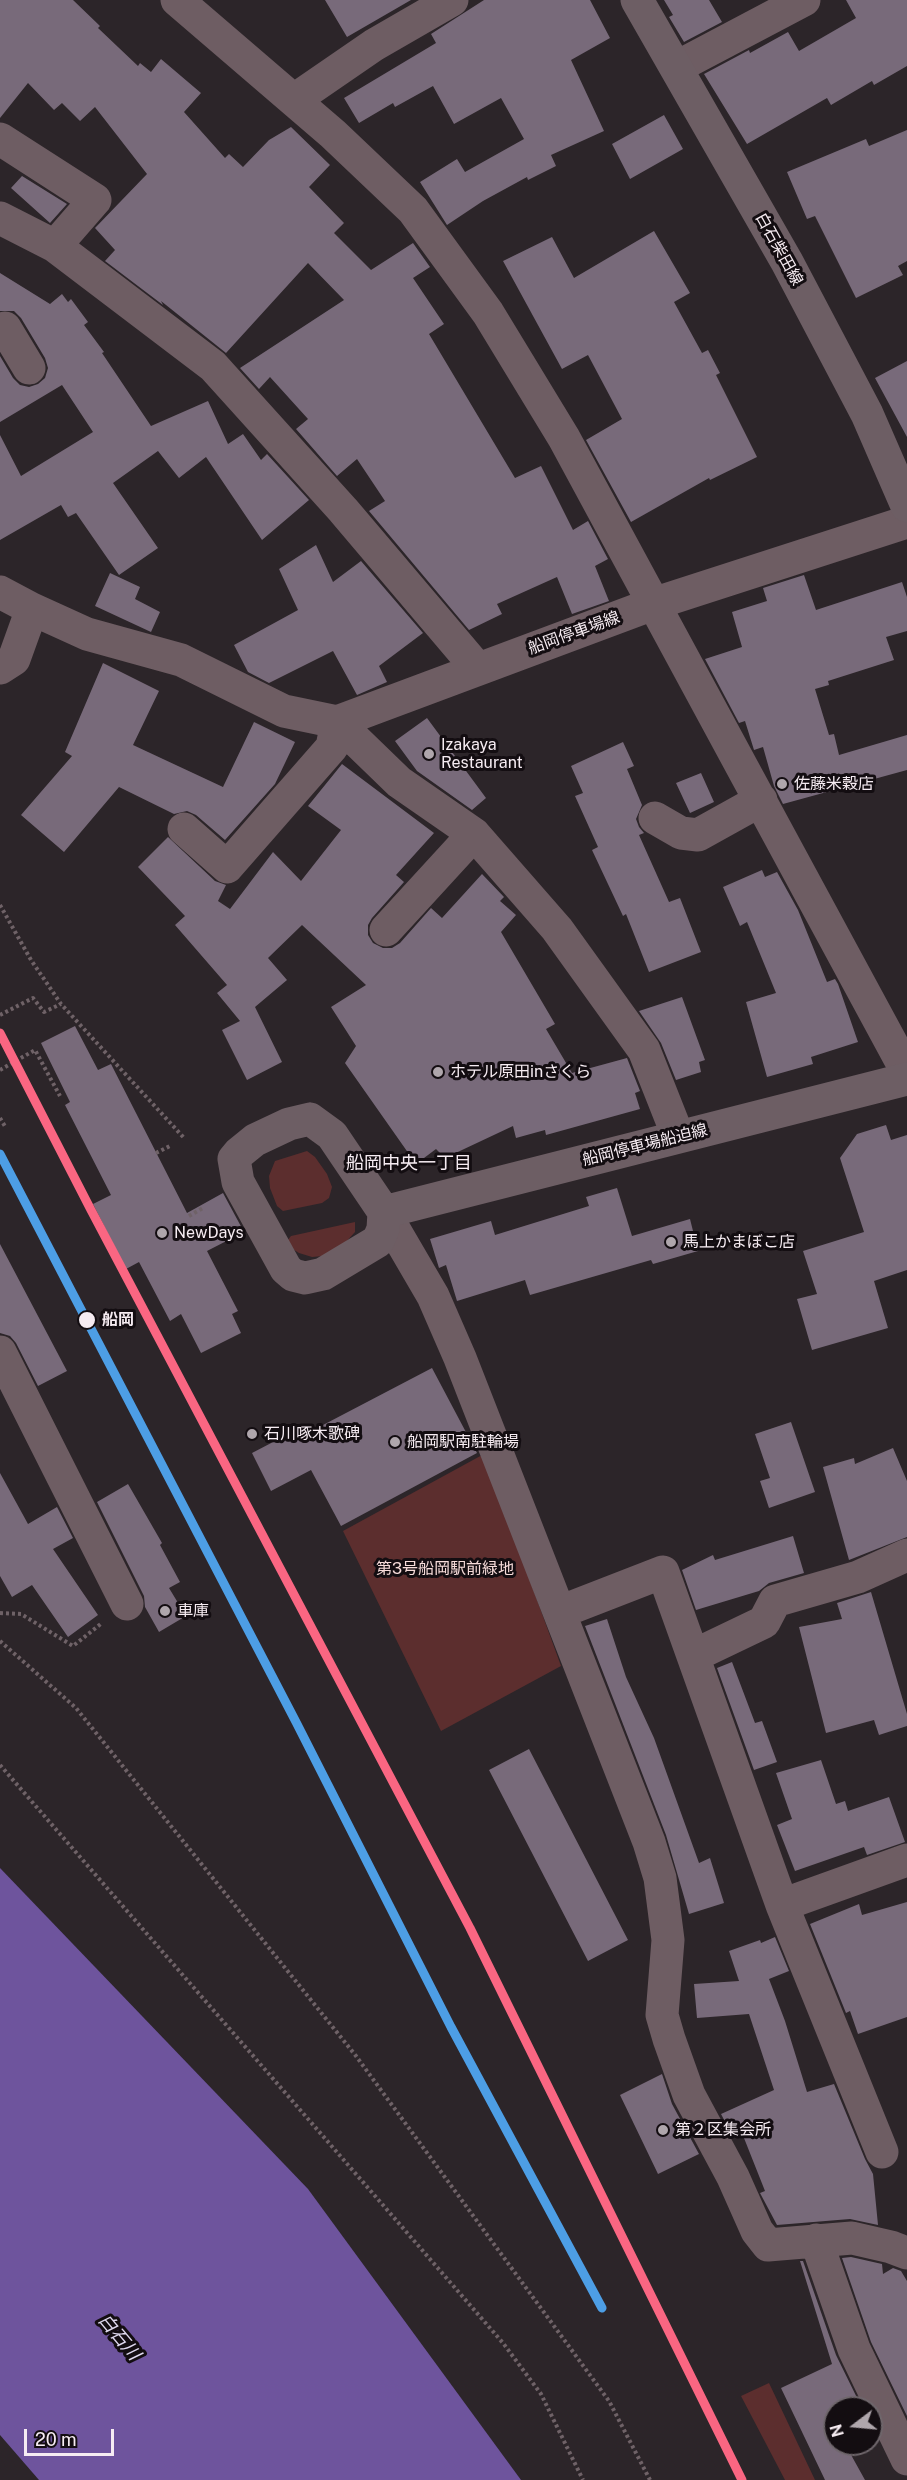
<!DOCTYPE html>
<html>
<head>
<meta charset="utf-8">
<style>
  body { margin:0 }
  #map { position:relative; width:907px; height:2480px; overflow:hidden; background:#2c2529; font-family:"Public Sans",sans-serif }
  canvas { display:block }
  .north { position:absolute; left:823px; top:2396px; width:60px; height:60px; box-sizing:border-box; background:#130d11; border:2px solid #6e666b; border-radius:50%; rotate:254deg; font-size:16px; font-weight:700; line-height:24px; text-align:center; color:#f6ecf2 }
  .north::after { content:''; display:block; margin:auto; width:21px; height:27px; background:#afa6ac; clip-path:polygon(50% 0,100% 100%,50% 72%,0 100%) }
  .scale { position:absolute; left:24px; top:2429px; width:90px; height:27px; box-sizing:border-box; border:3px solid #f6ecf2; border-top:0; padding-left:8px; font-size:18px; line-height:21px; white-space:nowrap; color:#f6ecf2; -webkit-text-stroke:4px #130d11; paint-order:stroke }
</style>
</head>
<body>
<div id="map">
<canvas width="907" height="2480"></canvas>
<div class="north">N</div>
<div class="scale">20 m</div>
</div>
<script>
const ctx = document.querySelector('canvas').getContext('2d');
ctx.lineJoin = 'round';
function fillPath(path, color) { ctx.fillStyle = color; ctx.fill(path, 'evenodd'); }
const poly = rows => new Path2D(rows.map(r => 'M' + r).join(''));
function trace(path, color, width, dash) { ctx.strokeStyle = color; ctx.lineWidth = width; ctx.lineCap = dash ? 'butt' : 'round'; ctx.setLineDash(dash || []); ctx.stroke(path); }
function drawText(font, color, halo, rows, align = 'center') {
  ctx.font = font + ' "Public Sans","Noto Sans JP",sans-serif'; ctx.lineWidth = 6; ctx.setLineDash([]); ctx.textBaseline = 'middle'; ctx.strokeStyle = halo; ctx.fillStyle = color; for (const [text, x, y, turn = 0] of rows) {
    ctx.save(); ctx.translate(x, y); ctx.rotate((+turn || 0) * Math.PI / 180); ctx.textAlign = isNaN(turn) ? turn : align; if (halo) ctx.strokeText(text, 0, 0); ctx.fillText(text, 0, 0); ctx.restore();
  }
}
fillPath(poly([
  [307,1151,315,1157,327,1174,332,1187,329,1198,322,1203,283,1211,277,1206,270,1188,269,1176,275,1161],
  [355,1222,355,1232,345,1243,323,1256,312,1257,299,1253,291,1248,287,1241,291,1236],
  [484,1454,561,1666,441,1731,343,1531],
  [769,2383,815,2480,785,2480,741,2396]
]), '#5c2e2e');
fillPath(poly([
  [0,1868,308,2189,521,2480,39,2480,0,2435]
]), '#6e549d');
fillPath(poly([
  [0,0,73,0,100,26,98,28,138,66,140,63,151,72,161,59,201,93,184,112,225,158,229,154,243,167,269,140,291,127,330,165,309,187,344,223,334,233,371,270,413,243,430,267,413,278,444,324,429,334,515,478,541,466,573,530,588,521,608,559,595,566,609,601,572,614,557,577,497,604,502,614,469,630,369,511,385,501,357,459,337,476,296,429,308,419,270,377,259,389,240,368,344,300,308,263,226,353,161,301,163,305,105,261,115,250,95,228,147,174,95,107,80,121,62,103,54,110,28,83,0,118],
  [325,0,411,0,347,37],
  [484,0,590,0,610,38,571,60,604,131,551,155,556,166,528,180,527,177,483,201,447,225,420,182,457,159,465,172,524,139,501,98,454,124,433,86,395,107,393,103,359,123,344,98,436,43,431,34],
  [664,0,709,0,722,22,684,42,669,17,673,15],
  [846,0,907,0,907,66,874,85,872,81,831,105,827,98,747,144,704,74,749,50,750,53,788,32,799,51,856,18],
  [664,115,683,149,630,179,612,144],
  [907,130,907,261,898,266,903,275,856,298,815,216,807,219,787,172,866,139,869,146],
  [22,176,67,204,50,223,11,188],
  [654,231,690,293,674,302,702,353,708,350,720,373,716,375,757,457,710,480,709,478,631,522,586,440,622,419,588,355,562,369,503,261,552,237,574,278],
  [0,273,50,304,62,294,68,302,71,299,88,322,84,325,104,352,102,353,151,426,208,401,228,444,243,434,261,460,267,454,309,500,262,540,206,457,179,478,158,451,113,483,158,548,119,575,76,513,68,517,61,505,0,540,0,435,21,476,93,432,62,385,0,422,0,356,13,378,20,385,29,387,38,384,45,378,48,368,45,358,21,318,14,311,0,311],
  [907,361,907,437,875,378],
  [316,545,333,582,361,561,423,633,379,666,387,682,357,695,333,651,269,683,248,672,234,645,298,610,279,569],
  [110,573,140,587,135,599,160,612,151,632,95,606],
  [804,575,816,610,902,582,907,597,907,631,886,637,894,660,828,681,829,685,815,689,829,735,834,734,839,755,907,735,907,770,783,804,774,786,763,747,754,750,745,721,739,723,705,659,742,647,732,612,767,601,763,588],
  [103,663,159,691,133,745,223,787,254,722,295,742,275,784,225,840,196,815,187,811,174,814,119,787,64,852,21,815,72,756,65,752],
  [427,718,486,798,472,810,417,771,395,741],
  [623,742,634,766,627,769,642,805,636,819,639,827,644,833,639,835,669,902,680,898,701,952,649,972,626,914,623,916,592,850,598,847,575,796,583,793,571,766],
  [342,764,434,833,396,875,404,882,372,918,368,925,368,935,373,943,383,948,392,948,400,943,431,908,442,918,482,874,504,897,500,901,516,915,501,932,555,1024,546,1029,572,1073,627,1058,640,1091,635,1093,640,1109,546,1135,545,1130,516,1138,513,1126,445,1158,436,1149,416,1164,345,1063,356,1046,331,1007,366,985,302,925,268,958,287,980,255,1007,282,1062,247,1080,222,1030,240,1021,217,993,227,985,175,925,185,916,138,867,168,837,215,881,226,885,218,901,230,909,273,852,301,881,341,830,308,806],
  [701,773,714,802,690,813,676,783],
  [762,870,765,877,777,872,798,910,827,982,835,979,838,984,858,1042,811,1057,813,1064,767,1077,746,1002,776,993,747,922,740,926,723,887],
  [682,997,705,1060,699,1062,701,1072,676,1080,661,1043,639,1011],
  [75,1026,98,1070,111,1064,187,1213,223,1193,244,1232,207,1251,238,1311,232,1314,241,1333,201,1353,181,1314,170,1321,139,1262,126,1269,93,1204,111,1195,65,1105,70,1102,41,1043],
  [886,1125,891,1140,907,1135,907,1270,874,1281,888,1328,812,1350,797,1299,817,1294,803,1251,864,1232,840,1158,857,1134],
  [617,1188,632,1236,690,1219,698,1251,653,1264,651,1260,530,1295,525,1280,457,1301,446,1265,439,1268,430,1239,491,1221,495,1235,589,1206,586,1197],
  [0,1244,67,1371,38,1386,16,1343,10,1336,0,1333],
  [432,1368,477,1453,341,1526,311,1470,271,1491,252,1453,298,1429,302,1436],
  [791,1422,815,1492,769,1508,760,1481,770,1478,755,1434],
  [893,1448,907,1481,907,1537,849,1560,823,1467,854,1458,855,1464],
  [0,1473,28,1524,57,1507,73,1538,53,1549,98,1615,68,1637,32,1585,12,1597,0,1576],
  [128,1484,162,1543,160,1545,180,1582,169,1588,186,1616,159,1632,145,1607,144,1596,97,1502],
  [793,1536,804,1573,769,1583,759,1591,696,1610,682,1570,713,1555,715,1560],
  [871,1592,907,1714,907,1726,879,1735,874,1720,826,1733,799,1627,842,1619,837,1603],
  [607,1619,626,1677,654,1738,699,1863,710,1858,724,1903,689,1914,666,1835,585,1626],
  [732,1662,755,1723,762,1721,777,1762,754,1770,717,1668],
  [529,1749,628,1940,588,1961,489,1770],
  [821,1760,836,1804,845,1801,848,1811,889,1797,905,1842,867,1855,864,1847,795,1871,777,1825,792,1819,776,1773],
  [907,1902,907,2017,858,2034,850,2011,846,2013,810,1924,859,1904,862,1915],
  [775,1937,789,1971,769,1979,785,2021,807,2092,834,2084,865,2159,873,2174,878,2225,850,2219,777,2225,760,2193,765,2191,742,2133,733,2137,721,2114,774,2090,749,2014,697,2018,694,1984,739,1981,729,1951,760,1940,761,1943],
  [662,2074,672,2104,699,2154,658,2174,620,2095],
  [851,2257,882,2264,883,2274,893,2268,901,2271,907,2281,907,2416,871,2342,842,2258],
  [800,2261,803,2261,836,2355,862,2408,835,2408,835,2444,845,2444,865,2480,825,2480,781,2388,832,2364]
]), '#786a7a');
trace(poly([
  [0,905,31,960,61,1004,185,1139],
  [0,1015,33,998,44,1012,61,1004],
  [0,1070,35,1050,60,1096],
  [0,1118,6,1128],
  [156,1153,172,1145],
  [189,1216,203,1208],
  [0,1613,21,1614,73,1646,102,1623],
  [0,1641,76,1708,356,2056,609,2401,650,2480],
  [0,1765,503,2343,541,2394,583,2480]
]), '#6f6267', 4, [3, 3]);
trace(poly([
  [177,0,333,134,413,210,488,313,564,438,907,1072],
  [677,67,804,0],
  [294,100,374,45,452,0],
  [0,139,95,200,55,246],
  [0,218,55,246,213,366,343,510,477,668],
  [0,331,5,328,29,368],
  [0,592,32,609,87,634,181,660,284,711,337,722,653,604,907,522],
  [0,668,14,659,32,609],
  [337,722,399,782,474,834,557,929,644,1050,678,1136],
  [655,818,681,833,698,835,761,800],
  [184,829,227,867,332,747,337,722],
  [386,930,474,834],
  [384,1212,433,1296,460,1358,649,1842,660,1878,668,1940,662,2015,669,2039,689,2095,733,2177,757,2231,768,2245,852,2238,891,2247,907,2253],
  [0,1352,127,1604],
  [560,1612,663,1572,782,1905,882,2152],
  [693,1656,764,1622,775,1601,858,1577,907,1555],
  [782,1905,907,1860],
  [816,2240,854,2349,907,2459]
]), '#6e5d63', 33);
trace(poly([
  [637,0,787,262,867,414,907,506],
  [310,1119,332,1135,384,1212,383,1229,378,1241,323,1274,305,1278,293,1275,286,1269,238,1182,234,1159,239,1153,255,1140,289,1124,310,1119],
  [384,1212,907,1079]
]), '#6d5e64', 33);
trace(poly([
  [0,1033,91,1210,470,1928,742,2480]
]), '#fa6682', 9);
trace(poly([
  [0,1154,296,1722,451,2027,602,2308]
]), '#4d9ee5', 9);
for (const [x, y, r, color] of [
  [429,754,6,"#afa6ac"],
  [782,784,6,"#afa6ac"],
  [438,1072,6,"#afa6ac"],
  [162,1233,6,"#afa6ac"],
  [671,1242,6,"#afa6ac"],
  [87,1320,9,"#f6ecf2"],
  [252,1434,6,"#afa6ac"],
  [395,1442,6,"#afa6ac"],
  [165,1611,6,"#afa6ac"],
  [663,2130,6,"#afa6ac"]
]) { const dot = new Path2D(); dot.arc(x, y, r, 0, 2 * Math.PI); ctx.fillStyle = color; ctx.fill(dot); trace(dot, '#130d11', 2); }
drawText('16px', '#f6ecf2', '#130d11', [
  ["白石柴田線",779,249,61],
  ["船岡停車場線",574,633,-20],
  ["船岡停車場船迫線",645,1145,-14]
]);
drawText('16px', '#f6ecf2', '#130d11', [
  ["Izakaya",441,745],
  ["Restaurant",441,763],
  ["佐藤米穀店",794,784],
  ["ホテル原田inさくら",450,1072],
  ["NewDays",174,1233],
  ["馬上かまぼこ店",683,1242],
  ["石川啄木歌碑",264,1434],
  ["船岡駅南駐輪場",407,1442],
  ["車庫",177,1611],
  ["第２区集会所",675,2130]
], 'left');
drawText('bold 16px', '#f6ecf2', '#130d11', [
  ["船岡",102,1320]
], 'left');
drawText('16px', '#f7dcda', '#130d11', [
  ["第3号船岡駅前緑地",445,1569]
]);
drawText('18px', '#f6ecf2', '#130d11', [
  ["船岡中央一丁目",409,1163]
]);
drawText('italic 18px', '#e0daf0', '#130d11', [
  ["白石川",119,2337,50]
]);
</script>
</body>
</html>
